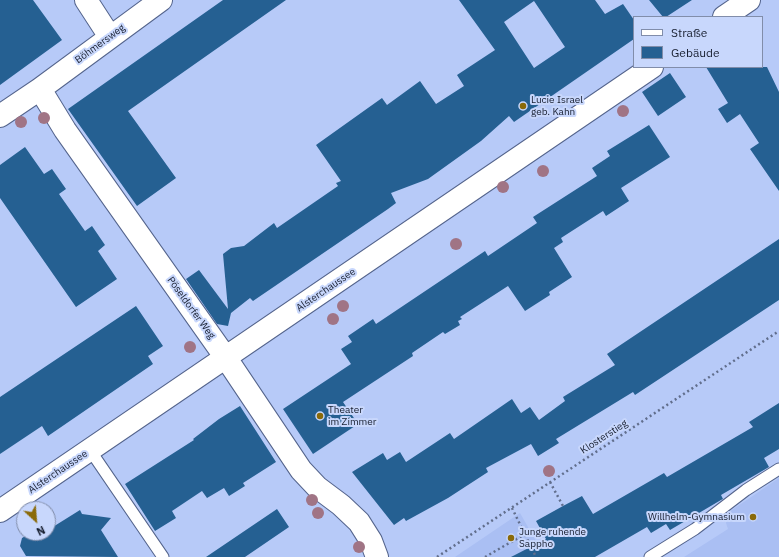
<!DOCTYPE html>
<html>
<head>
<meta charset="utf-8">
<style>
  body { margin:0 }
  #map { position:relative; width:779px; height:557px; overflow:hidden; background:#b7caf8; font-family:"IBM Plex Sans",sans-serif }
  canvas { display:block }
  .legend { position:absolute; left:633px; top:16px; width:130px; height:52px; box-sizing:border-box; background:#c8d7fc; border:1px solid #818daa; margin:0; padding:5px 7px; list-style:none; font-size:12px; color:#171e2f }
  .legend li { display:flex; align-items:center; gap:8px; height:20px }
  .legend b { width:20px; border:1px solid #818daa }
  .north { position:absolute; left:16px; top:501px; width:40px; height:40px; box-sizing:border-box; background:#c8d7fc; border:1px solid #818daa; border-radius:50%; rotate:154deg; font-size:11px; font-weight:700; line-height:16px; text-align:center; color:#171e2f }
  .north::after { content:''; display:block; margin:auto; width:14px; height:18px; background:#8a6a09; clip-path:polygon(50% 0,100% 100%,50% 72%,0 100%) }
</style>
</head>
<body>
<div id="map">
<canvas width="779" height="557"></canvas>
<ul class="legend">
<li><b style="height:5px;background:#fff"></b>Straße</li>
<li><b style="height:11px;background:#256092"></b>Gebäude</li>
</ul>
<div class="north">N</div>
</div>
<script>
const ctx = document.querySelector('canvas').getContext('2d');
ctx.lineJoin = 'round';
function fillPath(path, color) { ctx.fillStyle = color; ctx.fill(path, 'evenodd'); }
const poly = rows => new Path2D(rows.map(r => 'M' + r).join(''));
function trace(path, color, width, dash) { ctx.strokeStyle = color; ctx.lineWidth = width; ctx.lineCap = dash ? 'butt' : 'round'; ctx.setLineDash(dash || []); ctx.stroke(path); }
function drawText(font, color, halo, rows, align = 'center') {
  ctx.font = font + ' "IBM Plex Sans",sans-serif'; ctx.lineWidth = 4; ctx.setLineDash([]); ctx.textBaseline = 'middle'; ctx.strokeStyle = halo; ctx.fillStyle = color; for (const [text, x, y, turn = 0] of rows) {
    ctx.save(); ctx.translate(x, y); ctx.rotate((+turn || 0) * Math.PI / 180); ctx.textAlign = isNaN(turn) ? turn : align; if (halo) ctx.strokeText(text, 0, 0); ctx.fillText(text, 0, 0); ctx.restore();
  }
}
fillPath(poly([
  [779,478,779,557,684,557,728,529,726,523,729,512],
  [520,513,545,557,455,557]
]), '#aabff3');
fillPath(poly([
  [0,0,33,0,62,40,0,85],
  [223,0,286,0,128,111,176,178,137,206,68,109],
  [459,0,595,0,605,14,623,4,634,20,634,39,514,122,509,116,481,141,428,179,391,193,396,203,388,209,253,301,250,298,231,313,228,326,217,324,186,279,199,270,228,309,223,254,231,248,244,246,274,223,277,228,338,186,336,183,341,181,316,145,382,98,387,105,420,81,436,104,464,86,457,75,495,50],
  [534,1,565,47,534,68,504,22],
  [649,0,692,0,666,17,663,17],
  [706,67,767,67,779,92,779,191,750,149,759,143,740,114,727,123,718,109,728,103],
  [670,73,686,97,658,116,642,92],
  [649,125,670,157,621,188,629,201,606,216,603,211,561,238,563,242,554,248,572,277,549,292,550,295,525,311,508,286,460,317,462,319,458,321,460,325,445,334,443,332,412,353,413,356,343,402,358,424,313,454,283,409,351,364,341,349,352,342,348,336,373,319,376,324,485,251,488,256,537,223,533,217,597,176,592,168,610,156,607,151],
  [25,147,44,174,52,169,66,189,59,194,85,231,92,226,105,245,98,251,117,279,76,307,0,198,0,165],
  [779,239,779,300,635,395,633,392,556,439,559,443,538,456,531,444,486,468,488,472,448,498,406,521,404,518,394,525,352,472,383,453,387,460,400,452,406,462,450,433,454,439,512,399,521,413,530,407,539,420,565,401,563,397,615,365,607,354],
  [136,306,163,346,148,356,153,364,48,436,42,426,0,454,0,397],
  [779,403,779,449,764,458,769,467,721,495,723,499,721,500,670,530,666,524,651,533,647,527,595,557,511,557,546,539,536,521,563,506,582,496,593,514,664,473,667,477,753,427,749,422],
  [240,406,276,462,243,483,245,486,229,496,224,488,207,498,202,491,172,511,176,518,155,531,125,484,194,440,193,439,219,419],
  [277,509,289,527,245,557,206,557],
  [80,510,82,514,111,518,101,530,118,557,26,556,20,546,22,538,31,533,40,535,43,533,48,533,48,530]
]), '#256092');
const lane = poly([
  [90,450,163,557],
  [650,557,695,529,746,490,779,469]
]);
const street = poly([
  [86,0,110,37],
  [724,17,749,0],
  [40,89,161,0],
  [0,116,40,89,65,130,226,358,301,470,317,487,341,505,359,522,371,541,377,557],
  [0,511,652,67]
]);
trace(lane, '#54648c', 13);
trace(street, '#54648c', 24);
trace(poly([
  [550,482,563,506],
  [512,508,536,557],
  [437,557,779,331],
  [485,557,525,534]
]), '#616e8c', 2.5, [2, 3]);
trace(lane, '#fff', 11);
trace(street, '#fff', 22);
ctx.fillStyle = '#a07485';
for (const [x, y] of [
  [623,111],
  [44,118],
  [21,122],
  [543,171],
  [503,187],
  [456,244],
  [343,306],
  [333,319],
  [190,347],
  [549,471],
  [312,500],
  [318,513],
  [359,547]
]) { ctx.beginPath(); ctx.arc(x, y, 6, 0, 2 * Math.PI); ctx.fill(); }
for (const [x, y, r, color] of [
  [523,106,4,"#8a6a09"],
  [320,416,4,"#8a6a09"],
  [753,517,4,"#8a6a09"],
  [511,538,4,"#8a6a09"]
]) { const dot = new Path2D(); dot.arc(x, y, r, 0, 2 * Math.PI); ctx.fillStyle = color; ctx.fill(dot); trace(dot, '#c8d7fc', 1.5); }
drawText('10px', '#171e2f', '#c8d7fc', [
  ["Böhmersweg",100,44,-36],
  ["Alsterchaussee",326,290,-34],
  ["Pöseldorfer Weg",191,308,54],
  ["Klosterstieg",604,437,-33],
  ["Alsterchaussee",58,472,-34]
]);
drawText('10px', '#171e2f', '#c8d7fc', [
  ["Lucie Israel",531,100],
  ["geb. Kahn",531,112],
  ["Theater",328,410],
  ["im Zimmer",328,422],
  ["Willhelm-Gymnasium",745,517,"right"],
  ["Junge ruhende",519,532],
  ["Sappho",519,544]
], 'left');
</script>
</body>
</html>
